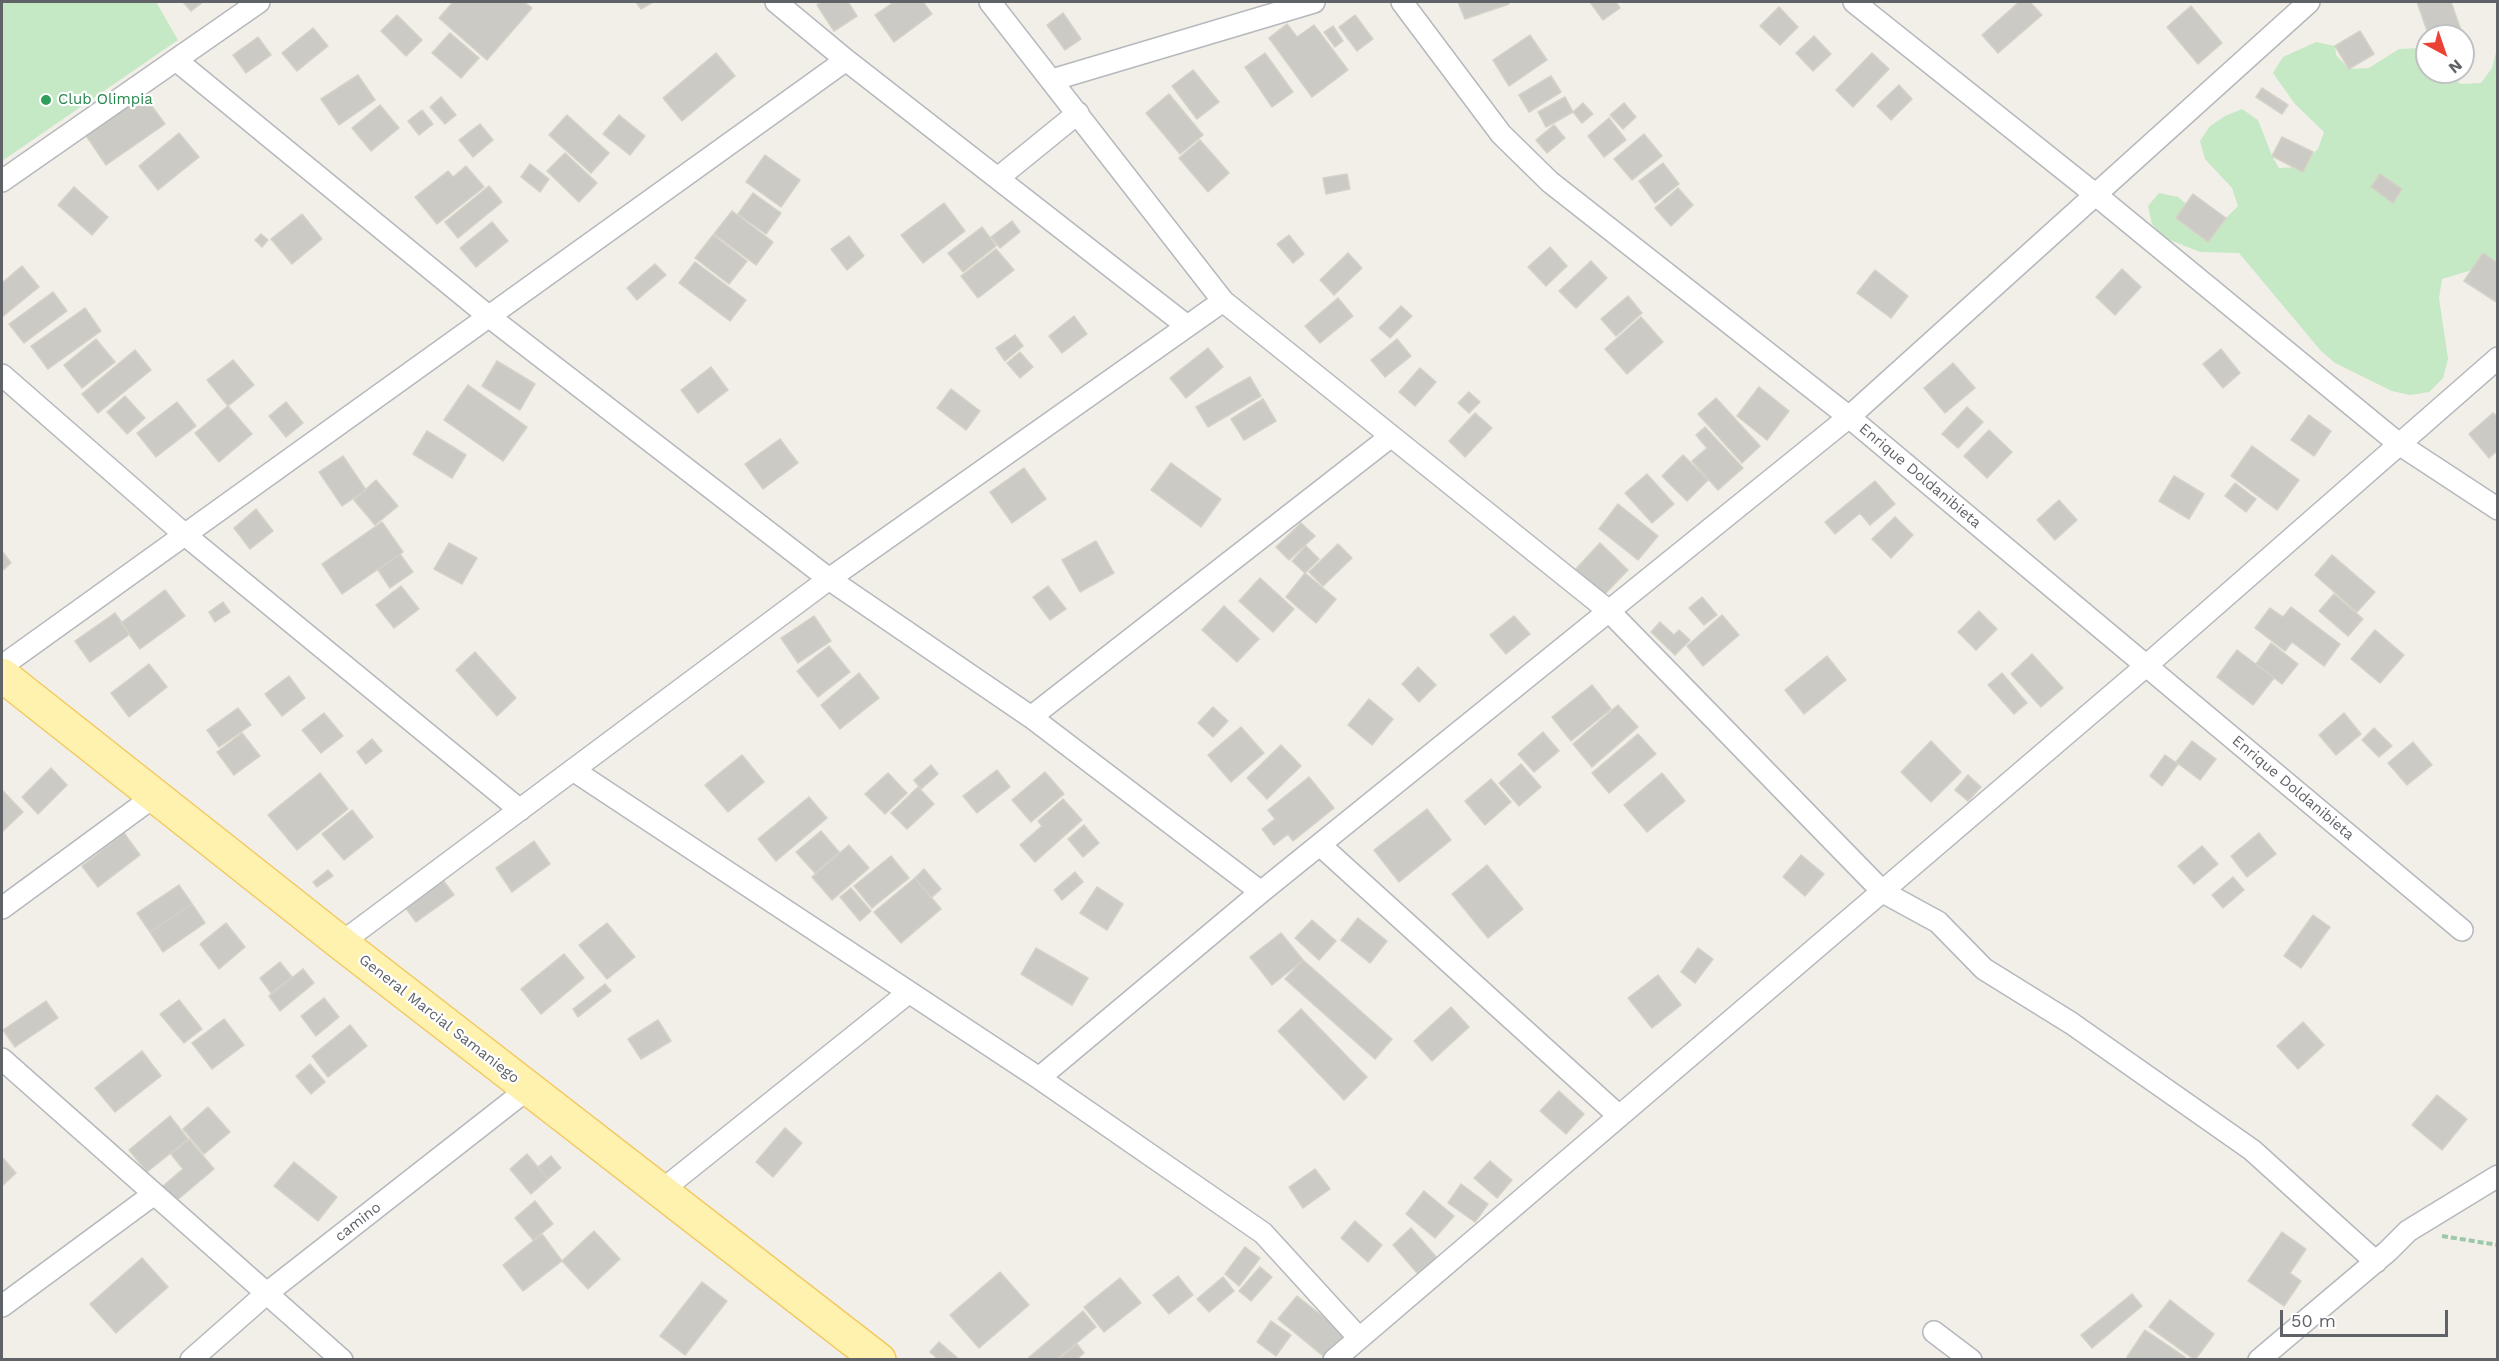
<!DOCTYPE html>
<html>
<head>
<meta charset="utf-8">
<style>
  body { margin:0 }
  #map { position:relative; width:2499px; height:1361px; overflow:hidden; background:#f1efe8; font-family:"Work Sans",sans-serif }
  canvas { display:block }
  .frame { position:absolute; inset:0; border:3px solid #5f6368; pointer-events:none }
  .north { position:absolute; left:2415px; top:24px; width:60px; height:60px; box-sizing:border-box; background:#fff; border:2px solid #bfc1c3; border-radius:50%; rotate:140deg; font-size:16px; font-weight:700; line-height:24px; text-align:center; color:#5f6368 }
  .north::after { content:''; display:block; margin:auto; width:21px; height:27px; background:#ea4335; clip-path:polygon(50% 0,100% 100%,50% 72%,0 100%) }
  .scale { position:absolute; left:2280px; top:1310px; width:168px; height:27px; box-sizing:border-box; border:3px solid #5f6368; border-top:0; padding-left:8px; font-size:18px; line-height:21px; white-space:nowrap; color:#5f6368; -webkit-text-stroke:4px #fff; paint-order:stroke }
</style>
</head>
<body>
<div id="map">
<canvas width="2499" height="1361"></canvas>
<div class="frame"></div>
<div class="north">N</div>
<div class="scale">50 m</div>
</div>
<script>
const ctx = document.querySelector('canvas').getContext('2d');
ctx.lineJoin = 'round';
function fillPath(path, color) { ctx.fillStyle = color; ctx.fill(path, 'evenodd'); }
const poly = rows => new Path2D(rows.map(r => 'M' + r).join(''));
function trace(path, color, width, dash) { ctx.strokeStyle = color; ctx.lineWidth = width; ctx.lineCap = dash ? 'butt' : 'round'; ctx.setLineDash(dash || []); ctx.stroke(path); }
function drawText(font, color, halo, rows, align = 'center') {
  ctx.font = font + ' "Work Sans",sans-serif'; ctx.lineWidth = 4.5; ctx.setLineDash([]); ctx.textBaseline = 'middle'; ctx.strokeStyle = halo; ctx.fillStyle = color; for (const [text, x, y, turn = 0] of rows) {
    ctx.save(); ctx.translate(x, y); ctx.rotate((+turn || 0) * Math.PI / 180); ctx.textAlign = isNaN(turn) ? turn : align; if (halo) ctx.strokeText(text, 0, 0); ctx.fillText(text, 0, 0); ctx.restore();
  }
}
fillPath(poly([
  [2,2,156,2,178,40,2,161],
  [2316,42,2335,46,2336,55,2349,69,2369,68,2399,49,2419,48,2427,56,2427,72,2443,72,2461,84,2481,83,2492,68,2497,48,2497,267,2482,267,2442,279,2439,298,2448,359,2443,378,2429,392,2410,395,2392,391,2335,363,2321,351,2239,253,2200,252,2165,238,2152,224,2148,206,2159,193,2178,197,2191,208,2226,218,2238,206,2232,188,2205,159,2200,141,2210,126,2225,116,2242,109,2258,120,2272,156,2279,168,2299,167,2318,149,2324,132,2295,104,2273,73,2283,57]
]), '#c5e8c5');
const building = poly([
  [183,2,203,2,191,11,183,2],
  [453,2,524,2,532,8,487,60,439,18,453,2],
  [636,2,653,2,641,9,636,2],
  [822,2,848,2,857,16,834,31,817,5,822,2],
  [894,2,923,2,932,14,894,42,875,15,894,2],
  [1458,2,1508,2,1509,4,1465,19,1458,2],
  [1590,2,1616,2,1620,8,1603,20,1590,2],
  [2019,2,2030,2,2042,15,1998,53,1982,35,2019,2],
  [2417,2,2451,2,2461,30,2444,36,2429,36,2417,2],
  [2191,6,2222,43,2198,64,2167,27,2191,6],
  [1779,7,1798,27,1780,45,1760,26,1779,7],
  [1063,13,1081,39,1065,50,1047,25,1063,13],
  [397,15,422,40,406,56,381,31,397,15],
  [1355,15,1373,39,1357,51,1339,27,1355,15],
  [1287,24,1297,37,1314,25,1348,70,1312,97,1269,38,1287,24],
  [1333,26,1343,41,1335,47,1324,32,1333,26],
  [313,28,328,46,297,71,282,53,313,28],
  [2360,31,2374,54,2349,69,2335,46,2360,31],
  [450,33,479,58,461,78,432,53,450,33],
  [1530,35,1547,60,1509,86,1493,60,1530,35],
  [1814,36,1831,54,1813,71,1796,53,1814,36],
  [258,37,271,55,246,73,233,55,258,37],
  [716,53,735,76,682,121,663,98,716,53],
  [1265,53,1293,92,1272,107,1245,67,1265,53],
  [1872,53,1889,69,1853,107,1836,90,1872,53],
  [1193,70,1219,102,1197,119,1172,86,1193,70],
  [358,75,375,100,339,125,321,99,358,75],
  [1551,76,1561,92,1529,112,1519,95,1551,76],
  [1899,85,1912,99,1891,120,1877,106,1899,85],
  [2262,88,2288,105,2282,114,2256,97,2262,88],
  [143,94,165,124,106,165,85,134,143,94],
  [1169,94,1203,135,1180,154,1146,113,1169,94],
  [441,97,456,115,445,124,430,107,441,97],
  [1565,97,1573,112,1546,127,1538,112,1565,97],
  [1583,103,1593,114,1582,123,1573,112,1583,103],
  [1624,103,1636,117,1623,129,1610,115,1624,103],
  [380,105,399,128,371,151,352,128,380,105],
  [422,110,433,124,419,135,408,121,422,110],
  [567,115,609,153,591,173,549,135,567,115],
  [619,115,645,136,630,155,603,134,619,115],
  [1609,118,1626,140,1604,157,1588,136,1609,118],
  [480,124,493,140,473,157,459,140,480,124],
  [1554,125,1565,138,1547,153,1536,140,1554,125],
  [179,133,199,157,158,190,139,166,179,133],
  [1644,134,1662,156,1632,180,1614,159,1644,134],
  [2282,137,2313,152,2303,172,2272,156,2282,137],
  [1200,140,1229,173,1208,192,1179,158,1200,140],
  [565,153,597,183,579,202,547,171,565,153],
  [765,155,800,180,781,207,746,182,765,155],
  [1663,163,1679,184,1655,203,1639,181,1663,163],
  [530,164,549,179,540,192,521,177,530,164],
  [466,166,484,187,437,224,415,197,448,171,453,177,466,166],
  [1347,174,1350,189,1326,194,1323,178,1347,174],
  [2380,174,2402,189,2393,203,2371,187,2380,174],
  [489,186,502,202,458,238,445,222,489,186],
  [74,187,108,217,92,235,58,205,74,187],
  [1678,188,1693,205,1671,226,1655,208,1678,188],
  [753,193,781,213,766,234,738,214,753,193],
  [2193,194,2226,218,2208,242,2176,218,2193,194],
  [944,203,965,231,923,263,901,235,944,203],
  [732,211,773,242,756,265,714,234,732,211],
  [302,214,322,239,292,264,271,239,302,214],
  [1012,221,1020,232,1000,248,991,237,1012,221],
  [492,222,508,241,476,267,460,248,492,222],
  [982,227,996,246,963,272,948,253,982,227],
  [261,234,268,240,262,247,255,240,261,234],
  [713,235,747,261,729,284,695,258,713,235],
  [1289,235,1304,254,1293,263,1277,244,1289,235],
  [849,236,864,256,847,270,831,249,849,236],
  [1550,247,1567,266,1546,286,1528,267,1550,247],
  [996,249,1014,270,978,298,961,276,996,249],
  [1348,253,1362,268,1334,295,1320,280,1348,253],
  [2483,253,2498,263,2498,303,2464,281,2483,253],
  [1591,261,1607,278,1576,308,1559,291,1591,261],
  [695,262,746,300,730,321,679,283,695,262],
  [655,264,666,275,637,300,627,288,655,264],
  [22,266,39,287,2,317,2,283,22,266],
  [2122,269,2141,287,2115,315,2096,297,2122,269],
  [1875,270,1908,296,1891,318,1857,293,1875,270],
  [53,292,67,311,24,343,9,324,53,292],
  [1628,296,1642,313,1616,336,1601,319,1628,296],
  [1338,298,1353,316,1320,343,1305,326,1338,298],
  [1401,306,1412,316,1390,338,1379,328,1401,306],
  [85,308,101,331,48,369,31,346,85,308],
  [1074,316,1087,334,1062,353,1049,336,1074,316],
  [1641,317,1663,342,1627,374,1605,349,1641,317],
  [1015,335,1023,346,1005,361,996,348,1015,335],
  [96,339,115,362,82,388,64,365,96,339],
  [1397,339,1411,356,1385,377,1371,360,1397,339],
  [1208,348,1223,367,1186,398,1170,378,1208,348],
  [2221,349,2240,373,2223,388,2203,364,2221,349],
  [135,350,151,370,98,413,82,394,135,350],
  [1020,352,1033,367,1020,378,1007,363,1020,352],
  [233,360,254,385,228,406,207,380,233,360],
  [497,361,535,384,520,410,482,386,497,361],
  [1953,363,1975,388,1945,413,1924,388,1953,363],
  [711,367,728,390,698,413,681,390,711,367],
  [1420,368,1436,382,1415,406,1399,392,1420,368],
  [1250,377,1261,396,1208,427,1196,407,1250,377],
  [468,385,527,427,503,461,444,420,468,385],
  [1759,387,1789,411,1767,440,1737,416,1759,387],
  [951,389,980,411,966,430,937,408,951,389],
  [1469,392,1480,402,1469,413,1458,403,1469,392],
  [125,396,145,418,127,434,107,412,125,396],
  [1716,398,1760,446,1742,463,1698,414,1716,398],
  [1263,399,1276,421,1244,440,1231,419,1263,399],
  [177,402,196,426,156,457,137,433,177,402],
  [286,402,303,423,286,437,269,416,286,402],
  [228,406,252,434,219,462,195,433,228,406],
  [1967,407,1983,422,1958,448,1942,434,1967,407],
  [1475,413,1492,428,1465,457,1449,441,1475,413],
  [2493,413,2498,417,2498,450,2489,458,2469,434,2493,413],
  [2309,415,2331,431,2314,456,2291,440,2309,415],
  [1705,427,1743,468,1718,490,1692,461,1707,448,1696,435,1705,427],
  [1989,430,2012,452,1987,478,1964,456,1989,430],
  [427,431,466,455,452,478,413,454,427,431],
  [780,439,798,463,763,489,745,464,780,439],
  [2252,446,2299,480,2277,510,2231,476,2252,446],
  [1683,455,1708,480,1687,501,1662,476,1683,455],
  [343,456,366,490,342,506,319,472,343,456],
  [1171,463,1221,499,1201,527,1151,490,1171,463],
  [1024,468,1046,499,1012,523,990,492,1024,468],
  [1647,474,1674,504,1652,523,1625,493,1647,474],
  [2174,476,2204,494,2189,519,2159,501,2174,476],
  [376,480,398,506,375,525,354,500,376,480],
  [1875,481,1895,504,1870,525,1860,513,1835,534,1825,522,1875,481],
  [2235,483,2256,499,2246,512,2225,496,2235,483],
  [2059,500,2077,520,2055,540,2037,520,2059,500],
  [1618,504,1658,536,1638,560,1599,529,1618,504],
  [256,509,273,531,250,549,234,528,256,509],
  [1895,517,1913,535,1891,558,1872,539,1895,517],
  [382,522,403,552,342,594,322,564,382,522],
  [1301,523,1315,536,1289,560,1276,547,1301,523],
  [1096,541,1114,573,1080,592,1062,560,1096,541],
  [449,543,477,558,462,584,434,569,449,543],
  [1600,543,1628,570,1601,598,1573,572,1600,543],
  [1338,544,1352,558,1323,586,1309,572,1338,544],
  [1306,546,1319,559,1305,573,1292,561,1306,546],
  [2,551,11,563,2,571,2,551],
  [400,554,413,572,390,588,378,570,400,554],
  [2332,555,2375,592,2357,612,2315,575,2332,555],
  [1305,573,1336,599,1316,623,1286,597,1305,573],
  [1260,578,1294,609,1273,632,1239,601,1260,578],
  [401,586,419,609,394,628,376,605,401,586],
  [1048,586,1066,609,1050,620,1033,597,1048,586],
  [165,590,185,616,140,649,121,623,165,590],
  [2334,594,2363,619,2348,636,2319,611,2334,594],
  [1702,597,1717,615,1704,625,1689,608,1702,597],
  [223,602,230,612,215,622,209,612,223,602],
  [1224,606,1259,639,1237,662,1202,630,1224,606],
  [2291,607,2340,644,2324,666,2292,642,2285,651,2255,628,2270,608,2283,617,2291,607],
  [1979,611,1997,629,1976,650,1958,632,1979,611],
  [115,613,130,634,90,662,75,641,115,613],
  [1722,615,1739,635,1703,666,1687,646,1722,615],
  [814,616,831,641,798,663,781,638,814,616],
  [1514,616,1530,634,1506,654,1490,635,1514,616],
  [1660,622,1674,635,1679,630,1690,640,1675,655,1651,632,1660,622],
  [2375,630,2404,655,2380,683,2351,659,2375,630],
  [2271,643,2298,664,2282,684,2256,664,2271,643],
  [829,646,850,672,818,697,797,671,829,646],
  [2237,650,2274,678,2253,705,2217,677,2237,650],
  [475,652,516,698,497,716,456,670,475,652],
  [2032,654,2063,688,2041,707,2011,674,2032,654],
  [1827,656,1846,680,1804,714,1785,690,1827,656],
  [149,664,167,687,129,717,111,693,149,664],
  [1418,667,1436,685,1419,702,1402,684,1418,667],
  [859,673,879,698,840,729,821,705,859,673],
  [2002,673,2027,703,2014,714,1988,685,2002,673],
  [289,676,305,698,282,716,265,694,289,676],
  [1592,685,1611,709,1571,741,1552,717,1592,685],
  [1369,699,1393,719,1372,745,1348,725,1369,699],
  [1618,705,1638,727,1592,767,1573,744,1618,705],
  [1213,707,1228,721,1213,737,1198,723,1213,707],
  [238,708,251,725,219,747,207,730,238,708],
  [324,713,343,736,321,753,302,730,324,713],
  [2344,713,2361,734,2336,755,2319,735,2344,713],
  [1241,727,1264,753,1231,782,1208,755,1241,727],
  [2374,728,2392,746,2379,757,2362,740,2374,728],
  [1543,732,1559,751,1534,772,1518,754,1543,732],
  [242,733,260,756,234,775,217,752,242,733],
  [1638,734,1656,754,1609,793,1592,773,1638,734],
  [372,739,382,751,366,764,357,752,372,739],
  [1931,741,1961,772,1931,802,1901,772,1931,741],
  [2192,741,2216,759,2200,780,2176,762,2192,741],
  [2413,742,2432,765,2407,785,2388,763,2413,742],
  [1281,745,1301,766,1267,799,1247,778,1281,745],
  [742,755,764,782,728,812,705,785,742,755],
  [2165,755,2178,764,2162,786,2150,776,2165,755],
  [1521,764,1541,787,1519,806,1499,783,1521,764],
  [931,765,938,774,921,789,914,780,931,765],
  [51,768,67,785,38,814,22,797,51,768],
  [997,770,1010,787,977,813,963,796,997,770],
  [1045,772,1064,794,1031,822,1012,800,1045,772],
  [320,773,348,809,297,850,268,815,320,773],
  [888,773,907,793,885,814,865,794,888,773],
  [1662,773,1685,801,1647,832,1624,805,1662,773],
  [1968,775,1981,787,1968,801,1955,790,1968,775],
  [1309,777,1334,808,1293,841,1288,834,1274,845,1262,829,1275,819,1268,810,1309,777],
  [1491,779,1511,802,1485,825,1465,801,1491,779],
  [918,787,934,804,907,829,891,813,918,787],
  [3,791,23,812,2,832,2,792,3,791],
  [809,797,827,818,776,861,758,839,809,797],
  [1063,799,1082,820,1035,862,1020,845,1042,826,1038,821,1063,799],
  [1427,809,1451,840,1399,882,1374,850,1427,809],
  [352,810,373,837,344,860,322,834,352,810],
  [1084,825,1099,843,1083,857,1068,839,1084,825],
  [821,831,839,852,815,873,796,852,821,831],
  [124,833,140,855,98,887,82,866,124,833],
  [2259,833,2276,854,2247,877,2231,856,2259,833],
  [534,841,550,864,512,892,496,868,534,841],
  [849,845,869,868,832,900,812,877,849,845],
  [2202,846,2218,864,2194,884,2178,866,2202,846],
  [1801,855,1824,874,1805,896,1783,877,1801,855],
  [891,856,909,878,872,908,854,886,891,856],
  [1487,865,1523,909,1488,938,1452,894,1487,865],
  [924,869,941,889,931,898,915,878,924,869],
  [328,870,333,876,317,887,313,882,328,870],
  [1075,872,1083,882,1062,900,1054,890,1075,872],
  [2233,877,2244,890,2223,908,2212,895,2233,877],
  [915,878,941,909,901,943,874,912,915,878],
  [443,880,454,895,416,922,405,907,443,880],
  [179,885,192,904,150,932,137,913,179,885],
  [1097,887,1123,904,1107,930,1080,913,1097,887],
  [851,888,871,911,860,921,840,897,851,888],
  [192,904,205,923,163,952,150,932,192,904],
  [2313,915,2330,927,2301,968,2284,956,2313,915],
  [1358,918,1387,941,1370,963,1341,940,1358,918],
  [1312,920,1336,941,1319,960,1295,938,1312,920],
  [226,923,245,947,219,969,200,944,226,923],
  [607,923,635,957,607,979,579,945,607,923],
  [1281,933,1303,960,1272,985,1250,957,1281,933],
  [1036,948,1088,978,1072,1005,1021,974,1036,948],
  [1698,948,1713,959,1695,983,1681,972,1698,948],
  [564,954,584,978,541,1014,521,989,564,954],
  [1303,960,1392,1039,1375,1059,1285,979,1303,960],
  [280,962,292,977,271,993,260,978,280,962],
  [303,969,314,983,280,1011,269,996,303,969],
  [1658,975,1681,1005,1652,1028,1628,998,1658,975],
  [605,984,611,991,578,1017,573,1009,605,984],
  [324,998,339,1017,316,1036,301,1016,324,998],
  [179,1000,202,1029,184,1043,160,1014,179,1000],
  [46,1001,58,1018,15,1047,3,1030,46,1001],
  [1451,1007,1469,1027,1432,1061,1414,1041,1451,1007],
  [1301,1009,1367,1077,1344,1100,1278,1031,1301,1009],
  [224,1019,244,1045,212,1069,192,1043,224,1019],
  [658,1020,671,1041,641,1059,628,1039,658,1020],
  [2303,1022,2324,1045,2298,1069,2277,1046,2303,1022],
  [350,1025,367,1046,328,1077,312,1056,350,1025],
  [142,1051,161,1076,115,1112,95,1088,142,1051],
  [310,1064,325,1082,311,1094,296,1076,310,1064],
  [1559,1091,1584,1114,1566,1134,1540,1111,1559,1091],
  [2437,1095,2467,1119,2442,1150,2412,1125,2437,1095],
  [208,1107,230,1132,204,1154,183,1129,208,1107],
  [170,1116,188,1139,147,1172,129,1150,170,1116],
  [785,1128,802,1143,773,1177,756,1162,785,1128],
  [189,1139,214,1169,170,1206,157,1191,183,1169,171,1154,189,1139],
  [527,1154,548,1179,531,1194,510,1169,527,1154],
  [551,1156,561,1168,548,1179,538,1167,551,1156],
  [2,1157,16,1173,2,1186,2,1157],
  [1490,1161,1512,1180,1497,1198,1474,1178,1490,1161],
  [294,1162,337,1197,318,1221,274,1186,294,1162],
  [1315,1169,1330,1189,1303,1208,1289,1187,1315,1169],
  [1461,1184,1488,1204,1475,1222,1448,1203,1461,1184],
  [1424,1191,1454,1216,1435,1238,1406,1214,1424,1191],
  [535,1201,553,1224,533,1240,515,1218,535,1201],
  [1355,1221,1382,1245,1368,1262,1341,1238,1355,1221],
  [1411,1228,1437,1258,1418,1274,1393,1245,1411,1228],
  [594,1231,620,1259,588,1289,562,1261,594,1231],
  [2282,1232,2306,1249,2290,1273,2301,1281,2284,1306,2248,1281,2282,1232],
  [542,1234,562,1261,523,1291,503,1265,542,1234],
  [1245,1247,1260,1258,1239,1286,1225,1274,1245,1247],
  [142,1258,168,1287,116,1333,90,1304,142,1258],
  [1260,1267,1272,1277,1251,1301,1239,1291,1260,1267],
  [1000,1272,1029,1305,979,1348,950,1315,1000,1272],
  [1178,1276,1193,1295,1169,1314,1153,1295,1178,1276],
  [1223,1277,1234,1291,1209,1312,1197,1299,1223,1277],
  [1120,1278,1141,1303,1104,1332,1084,1307,1120,1278],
  [702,1282,727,1301,685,1355,660,1336,702,1282],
  [2132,1294,2142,1306,2092,1348,2081,1335,2132,1294],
  [1297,1296,1350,1338,1328,1360,1278,1319,1297,1296],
  [2170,1300,2214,1334,2195,1360,2149,1327,2170,1300],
  [1083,1311,1096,1327,1056,1360,1026,1360,1083,1311],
  [1271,1321,1291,1335,1276,1356,1257,1342,1271,1321],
  [2145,1330,2185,1357,2184,1360,2130,1360,2127,1357,2145,1330],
  [939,1342,960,1360,939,1360,930,1352,939,1342],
  [1077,1344,1084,1353,1076,1360,1058,1360,1077,1344]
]);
fillPath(building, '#cccac5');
trace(building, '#d6d1c6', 1.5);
const street = poly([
  [776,2,846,60,1187,326],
  [990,2,1223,301,1609,611,1883,892,1938,922,1984,969,2071,1023,2252,1150,2376,1262],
  [1402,2,1501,134,1550,182,1849,417,2462,930],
  [1854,2,2096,195,2399,444,2498,509],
  [176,60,487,315,829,579,1031,717,1261,892],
  [1052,80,1314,2],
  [998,178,1078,113],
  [2,181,259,2],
  [2,375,184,534,520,810],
  [2,666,846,60],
  [1031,717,1390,437],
  [573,770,1039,1078,1263,1233,1359,1338],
  [1320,845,1619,1116],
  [2,908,156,795],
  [341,943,829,579,1223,301],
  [2,1059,342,1360],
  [1039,1078,1261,892,1849,417,2309,2],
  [661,1191,908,993],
  [2,1306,154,1194],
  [1934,1332,1971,1360],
  [191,1360,267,1293,529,1088],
  [1334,1360,2147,665,2498,358],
  [2259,1360,2388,1251,2408,1231,2498,1176]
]);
const primary = poly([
  [2,675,341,943,879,1360]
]);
trace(street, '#b5b8bc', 24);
trace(primary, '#f2c960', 36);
trace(poly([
  [2442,1236,2498,1245]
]), '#9cc7a9', 4, [6, 3]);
trace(street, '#fff', 21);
trace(primary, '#fff2af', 33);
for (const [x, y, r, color] of [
  [46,100,6,"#2e9e5b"]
]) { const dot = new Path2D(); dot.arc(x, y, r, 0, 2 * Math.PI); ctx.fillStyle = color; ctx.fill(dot); trace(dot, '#fff', 2); }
drawText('15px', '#27864d', '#fff', [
  ["Club Olimpia",58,100]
], 'left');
drawText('15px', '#5f6368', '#fff', [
  ["Enrique Doldanibieta",1920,476,40],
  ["Enrique Doldanibieta",2293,788,40],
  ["General Marcial Samaniego",439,1019,38],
  ["camino",358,1222,-38]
]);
</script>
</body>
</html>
